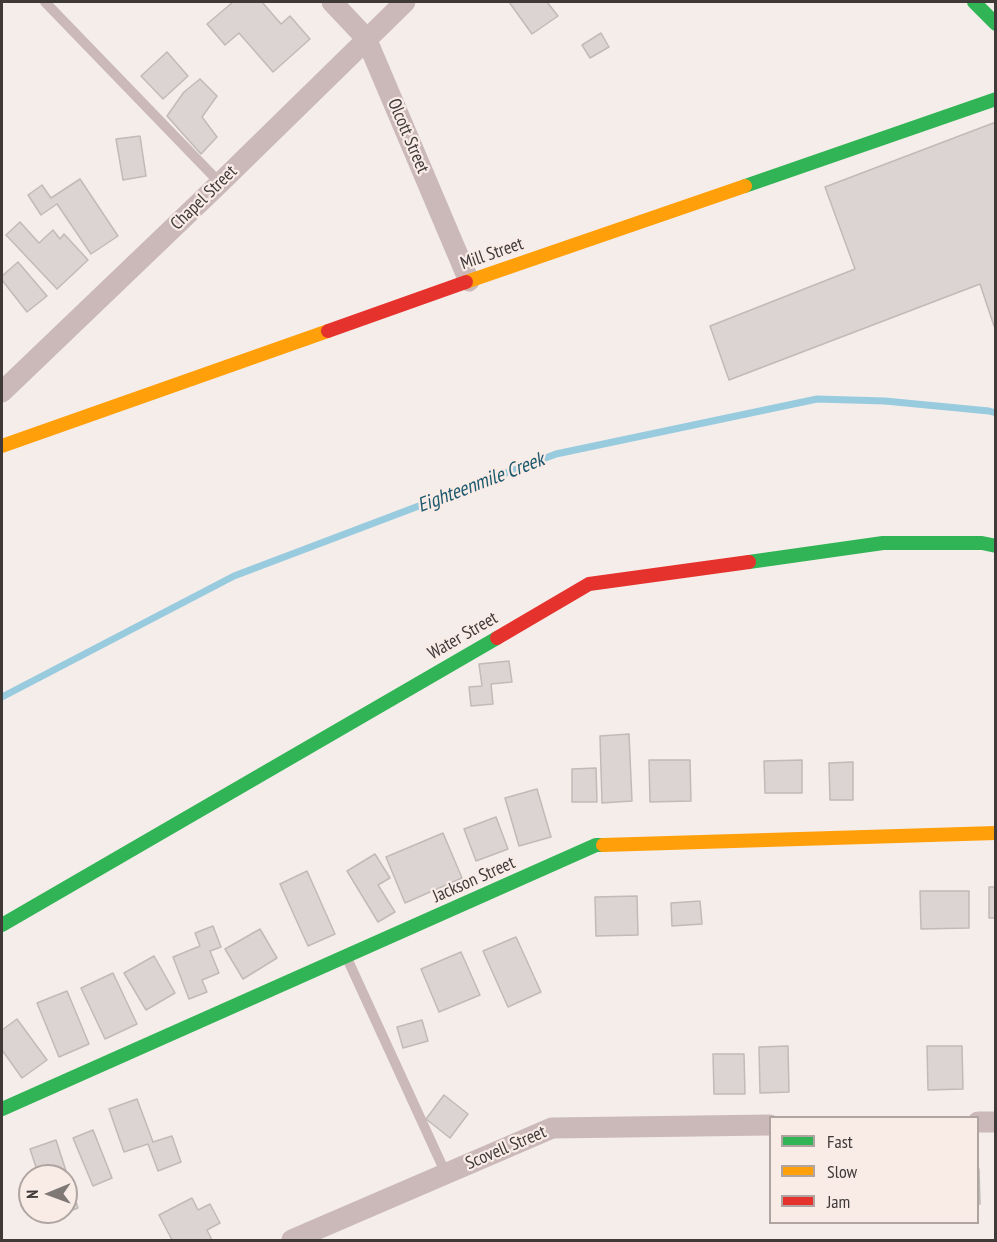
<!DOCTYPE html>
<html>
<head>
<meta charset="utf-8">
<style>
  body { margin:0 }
  #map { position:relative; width:997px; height:1242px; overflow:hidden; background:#f5edea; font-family:"PT Sans Narrow",sans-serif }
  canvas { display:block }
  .frame { position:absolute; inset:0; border:3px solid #3f3a38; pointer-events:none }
  .legend { position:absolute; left:769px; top:1116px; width:210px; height:108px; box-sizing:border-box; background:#f9ebe6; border:2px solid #afa4a0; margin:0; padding:8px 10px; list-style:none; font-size:18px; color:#3f3a38 }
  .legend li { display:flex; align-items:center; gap:12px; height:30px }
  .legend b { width:30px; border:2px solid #afa4a0 }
  .north { position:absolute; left:18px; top:1164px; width:60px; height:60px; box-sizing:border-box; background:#f9ebe6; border:2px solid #afa4a0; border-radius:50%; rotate:269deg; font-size:16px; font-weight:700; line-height:24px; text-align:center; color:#3f3a38 }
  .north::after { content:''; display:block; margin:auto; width:21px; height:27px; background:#7f7976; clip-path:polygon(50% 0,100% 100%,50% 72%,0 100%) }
</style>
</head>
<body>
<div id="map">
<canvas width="997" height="1242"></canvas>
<div class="frame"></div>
<ul class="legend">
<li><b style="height:8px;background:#30b455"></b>Fast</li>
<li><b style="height:8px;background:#ff9f0a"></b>Slow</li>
<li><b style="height:8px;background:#e5322d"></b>Jam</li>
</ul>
<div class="north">N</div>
</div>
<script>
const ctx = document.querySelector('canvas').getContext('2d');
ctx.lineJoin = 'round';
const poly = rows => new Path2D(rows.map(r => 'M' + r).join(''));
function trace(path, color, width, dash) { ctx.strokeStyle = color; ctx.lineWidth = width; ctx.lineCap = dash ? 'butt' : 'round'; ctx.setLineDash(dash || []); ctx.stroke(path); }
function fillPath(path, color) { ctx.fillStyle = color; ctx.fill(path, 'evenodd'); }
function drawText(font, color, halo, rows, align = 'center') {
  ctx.font = font + ' "PT Sans Narrow",sans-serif'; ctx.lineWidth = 4.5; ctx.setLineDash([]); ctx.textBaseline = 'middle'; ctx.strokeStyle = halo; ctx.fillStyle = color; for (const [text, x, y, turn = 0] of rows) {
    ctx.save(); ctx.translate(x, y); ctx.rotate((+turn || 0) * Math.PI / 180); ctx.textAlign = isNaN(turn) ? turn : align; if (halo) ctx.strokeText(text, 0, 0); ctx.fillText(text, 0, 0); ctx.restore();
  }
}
trace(poly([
  [2,697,234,576,556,454,817,399,885,401,989,411,996,413]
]), '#99cbdf', 7);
const building = poly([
  [233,2,262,2,281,24,290,16,310,39,273,72,239,33,225,45,207,24,233,2],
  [509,2,547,2,558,16,532,34,509,2],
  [601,33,609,47,590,58,582,45,601,33],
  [167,52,188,76,163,99,141,76,167,52],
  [200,79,217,96,202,117,217,137,201,154,167,116,184,92,200,79],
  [996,122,996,325,994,326,980,284,729,380,710,326,855,269,825,187,996,122],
  [140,136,146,176,123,180,116,139,140,136],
  [80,179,118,236,91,254,57,204,41,215,28,195,42,185,51,198,80,179],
  [20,222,39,243,53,230,60,239,64,234,88,260,57,289,6,235,20,222],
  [18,262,47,296,27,312,2,280,2,276,18,262],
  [509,661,512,682,491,684,493,704,471,706,469,687,482,686,479,664,509,661],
  [629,734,632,801,602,803,600,736,629,734],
  [649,760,690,760,691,801,650,802,649,760],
  [802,760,802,793,765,793,764,761,802,760],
  [853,762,853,800,830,800,829,763,853,762],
  [596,768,597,802,572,802,572,769,596,768],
  [537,789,551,837,519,846,505,798,537,789],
  [496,817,508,849,476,861,464,829,496,817],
  [443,833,462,878,405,903,386,857,443,833],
  [375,854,390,878,378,885,395,912,378,922,347,871,375,854],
  [307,871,335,934,308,946,280,884,307,871],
  [989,887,996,887,996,918,989,918,989,887],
  [920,891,969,891,969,928,921,929,920,891],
  [637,896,638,935,596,936,595,897,637,896],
  [700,901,702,924,672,926,671,903,700,901],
  [213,926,221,947,210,951,219,973,202,980,207,992,189,999,173,957,200,946,195,933,213,926],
  [260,929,277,958,243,979,225,949,260,929],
  [516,937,541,992,508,1007,483,951,516,937],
  [461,952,480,995,439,1012,421,969,461,952],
  [154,956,175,993,146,1010,124,973,154,956],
  [113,973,137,1024,105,1039,81,988,113,973],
  [67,991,89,1044,59,1057,37,1003,67,991],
  [17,1019,47,1060,22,1078,2,1050,2,1030,17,1019],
  [422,1020,428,1041,403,1048,397,1027,422,1020],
  [788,1046,789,1092,760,1093,759,1047,788,1046],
  [927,1046,962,1046,963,1089,928,1090,927,1046],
  [713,1054,744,1054,745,1094,714,1094,713,1054],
  [444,1095,468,1114,450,1138,426,1119,444,1095],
  [137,1099,153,1142,172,1136,181,1162,158,1171,148,1144,124,1152,109,1109,137,1099],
  [93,1130,112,1178,93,1186,73,1138,93,1130],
  [56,1140,78,1208,53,1217,51,1212,66,1212,66,1176,39,1176,30,1149,56,1140],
  [978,1169,979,1169,980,1204,978,1204,978,1169],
  [192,1198,198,1210,210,1204,220,1223,207,1230,212,1240,172,1240,159,1215,192,1198]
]);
fillPath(building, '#dbd4d2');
trace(building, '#c0bab8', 1.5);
trace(poly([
  [45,2,220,183],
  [346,956,446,1174]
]), '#cab9b8', 10);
trace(poly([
  [332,2,366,38,469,281],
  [2,392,220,183,405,2],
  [978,1122,996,1122],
  [292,1240,552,1128,770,1125]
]), '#cab9b8', 21);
trace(poly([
  [974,2,996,24],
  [745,186,996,99],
  [749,562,883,543,982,543,996,546],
  [2,925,497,638],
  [2,1109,596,845,603,845]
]), '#30b455', 14);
trace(poly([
  [466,282,745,186],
  [2,446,328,331],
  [603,845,996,833]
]), '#ff9f0a', 14);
trace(poly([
  [328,331,466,282],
  [497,638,589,584,749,562]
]), '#e5322d', 14);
drawText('18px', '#3f3a38', '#f9ebe6', [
  ["Olcott Street",408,136,67],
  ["Chapel Street",204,198,-44],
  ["Mill Street",492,254,-19],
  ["Water Street",463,636,-30],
  ["Jackson Street",474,880,-24],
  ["Scovell Street",506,1148,-23]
]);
drawText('italic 20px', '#1b586d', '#f9ebe6', [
  ["Eighteenmile Creek",481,483,-21]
]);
</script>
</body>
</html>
